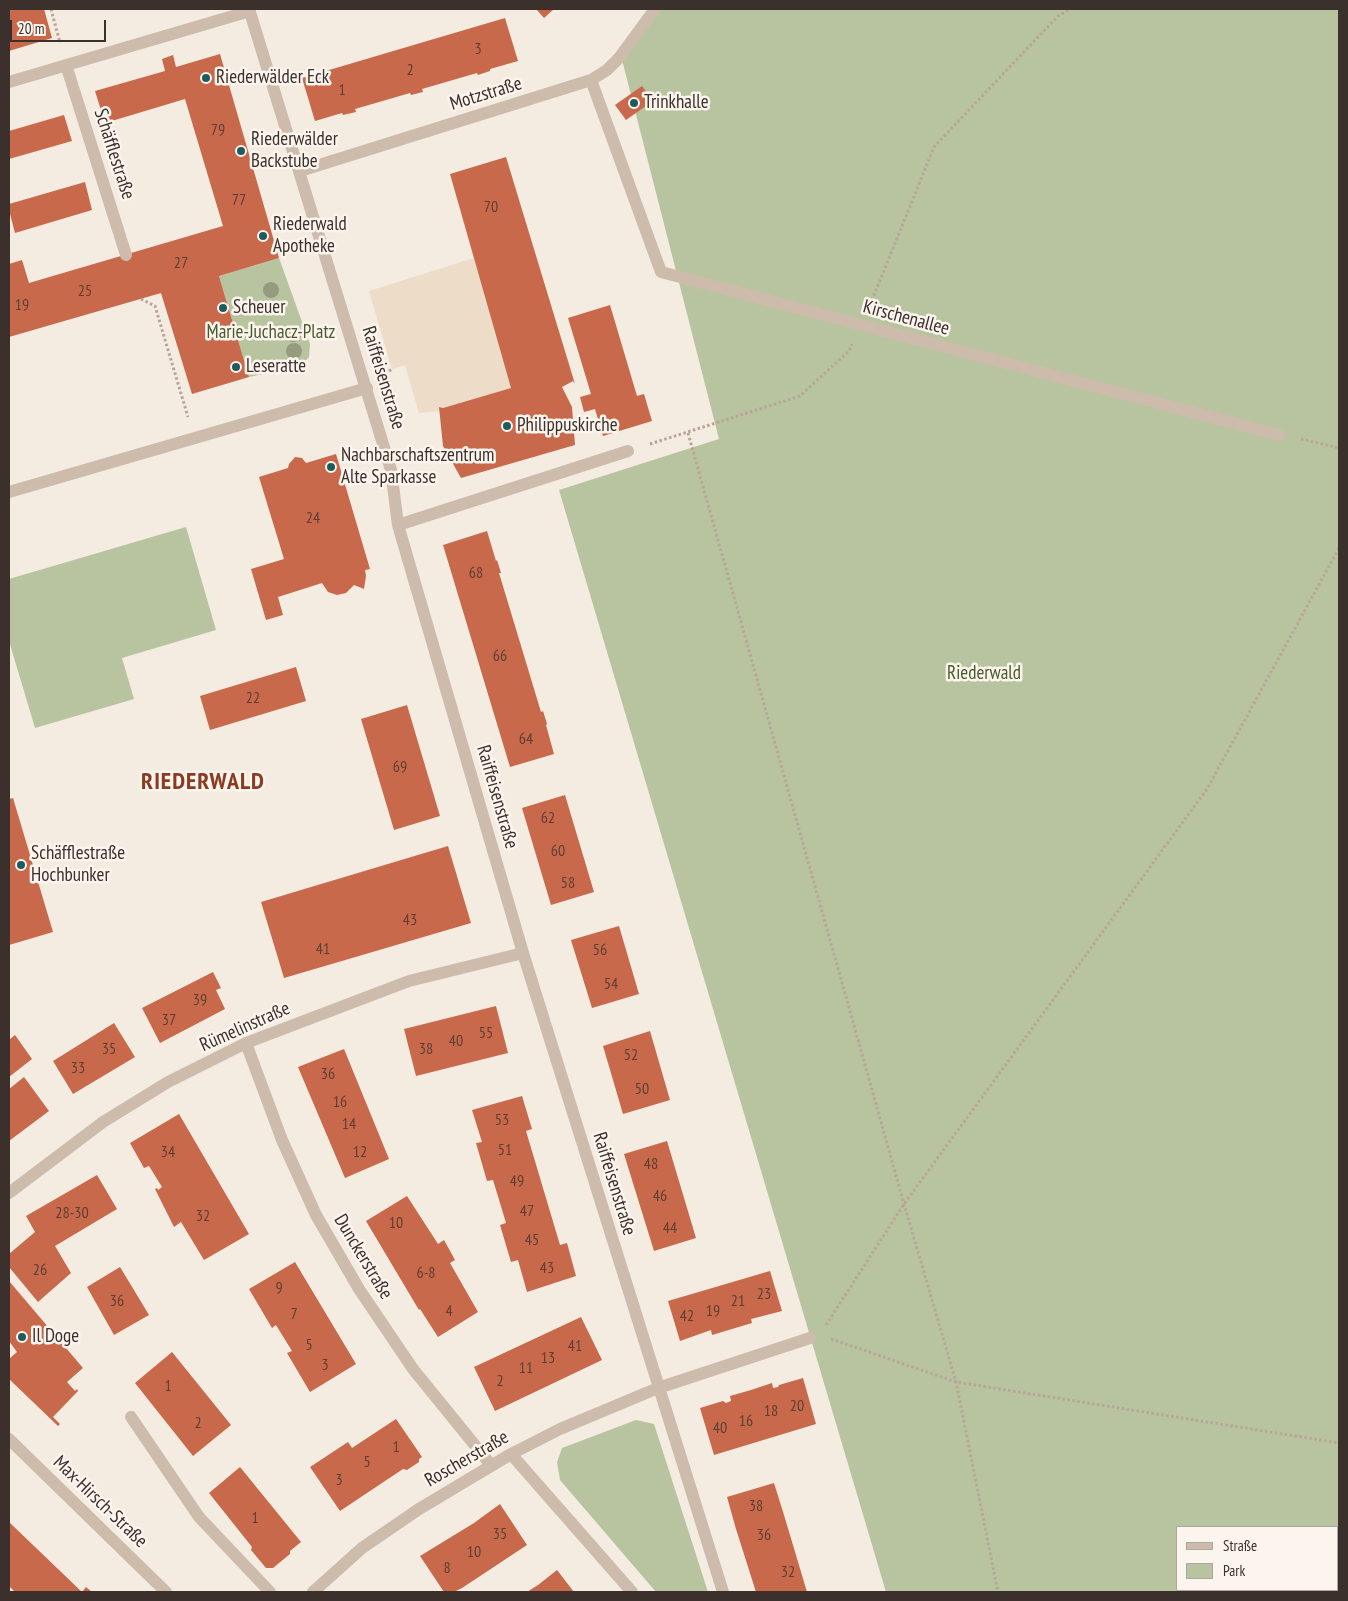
<!DOCTYPE html>
<html>
<head>
<meta charset="utf-8">
<style>
  body { margin:0 }
  #map { position:relative; width:1348px; height:1601px; overflow:hidden; background:#f4ebe1; font-family:"PT Sans Narrow",sans-serif }
  canvas { display:block }
  .frame { position:absolute; inset:0; border:10px solid #3b302b; pointer-events:none }
  .legend { position:absolute; left:1176px; top:1526px; width:162px; height:65px; box-sizing:border-box; background:#fbf5ee; border:1px solid #aea6a0; margin:0; padding:6px 9px; list-style:none; font-size:15px; color:#3b302b }
  .legend li { display:flex; align-items:center; gap:10px; height:25px }
  .legend b { width:25px; border:1px solid #aea6a0 }
  .scale { position:absolute; left:10px; top:20px; width:96px; height:22px; box-sizing:border-box; border:2px solid #3b302b; border-top:0; padding-left:6px; font-size:15px; line-height:18px; white-space:nowrap; color:#3b302b; -webkit-text-stroke:4px #fbf5ee; paint-order:stroke }
</style>
</head>
<body>
<div id="map">
<canvas width="1348" height="1601"></canvas>
<div class="frame"></div>
<ul class="legend">
<li><b style="height:6px;background:#cdbbac"></b>Straße</li>
<li><b style="height:14px;background:#b8c4a0"></b>Park</li>
</ul>
<div class="scale">20 m</div>
</div>
<script>
const ctx = document.querySelector('canvas').getContext('2d');
ctx.lineJoin = 'round';
function fillPath(path, color) { ctx.fillStyle = color; ctx.fill(path, 'evenodd'); }
const poly = rows => new Path2D(rows.map(r => 'M' + r).join(''));
function trace(path, color, width, dash) { ctx.strokeStyle = color; ctx.lineWidth = width; ctx.lineCap = dash ? 'butt' : 'round'; ctx.setLineDash(dash || []); ctx.stroke(path); }
function drawText(font, color, halo, rows, align = 'center') {
  ctx.font = font + ' "PT Sans Narrow",sans-serif'; ctx.lineWidth = 5; ctx.setLineDash([]); ctx.textBaseline = 'middle'; ctx.strokeStyle = halo; ctx.fillStyle = color; for (const [text, x, y, turn = 0] of rows) {
    ctx.save(); ctx.translate(x, y); ctx.rotate((+turn || 0) * Math.PI / 180); ctx.textAlign = isNaN(turn) ? turn : align; if (halo) ctx.strokeText(text, 0, 0); ctx.fillText(text, 0, 0); ctx.restore();
  }
}
fillPath(poly([
  [659,9,1339,9,1339,1592,886,1592,559,490,719,439,619,48],
  [1177,1527,1337,1527,1337,1590,1177,1590],
  [279,258,310,344,309,357,301,366,249,377,219,276],
  [186,527,216,630,122,658,134,699,35,728,9,641,9,579],
  [636,1420,654,1424,708,1592,656,1592,560,1480,557,1462,562,1448]
]), '#b8c4a0');
fillPath(poly([
  [474,258,511,388,443,408,440,407,440,411,419,413,405,365,392,369,369,291]
]), '#ecdcc8');
fillPath(poly([
  [9,9,44,9,52,38,9,51],
  [536,9,554,9,544,18],
  [505,18,518,61,490,69,490,71,478,75,477,73,422,89,423,92,411,95,410,93,355,109,356,112,343,115,342,113,315,121,302,78],
  [220,54,279,258,219,276,249,377,192,394,161,293,9,337,9,264,22,260,29,283,223,226,185,99,105,123,95,91,165,71,162,59,173,55,176,67],
  [642,86,653,101,626,120,615,105],
  [64,115,72,141,9,159,9,131],
  [506,157,575,384,573,381,562,387,572,407,575,445,461,478,443,446,439,407,443,408,511,388,450,174],
  [85,182,92,210,15,233,9,210,9,204],
  [610,305,637,396,644,394,652,421,603,436,595,409,584,412,580,397,591,394,568,318],
  [336,454,370,569,365,570,366,576,364,589,354,585,346,593,337,595,328,592,322,583,278,597,283,615,266,620,251,569,284,559,259,477,288,468,289,464,295,457,302,458,306,463],
  [487,531,496,561,497,560,501,573,499,573,541,712,543,711,547,724,546,725,554,754,510,767,443,545],
  [296,667,306,701,210,730,200,696],
  [407,705,440,816,394,830,361,719],
  [565,795,594,892,551,905,522,808],
  [13,798,53,932,9,945,9,799],
  [448,846,471,923,284,978,261,902],
  [619,926,639,994,592,1008,571,940],
  [213,972,221,988,216,990,225,1009,160,1043,142,1008],
  [496,1006,508,1053,416,1076,404,1029],
  [114,1023,135,1057,73,1094,53,1061],
  [650,1031,670,1100,623,1114,603,1046],
  [15,1035,32,1059,9,1077,9,1040],
  [344,1049,389,1159,345,1178,298,1067],
  [24,1077,49,1111,9,1141,9,1089],
  [522,1096,532,1129,526,1131,560,1245,567,1243,576,1276,527,1292,518,1260,511,1262,500,1225,506,1223,500,1203,493,1180,487,1181,476,1143,482,1142,472,1110],
  [179,1114,249,1234,204,1260,181,1222,174,1227,155,1189,157,1188,158,1190,162,1187,149,1166,144,1168,130,1143],
  [667,1141,696,1238,654,1251,624,1154],
  [97,1175,117,1209,55,1246,71,1273,38,1302,9,1267,9,1254,35,1232,26,1216],
  [407,1196,438,1244,444,1240,455,1260,450,1263,478,1312,438,1337,420,1309,419,1310,366,1221],
  [295,1262,356,1364,310,1392,287,1353,292,1351,276,1325,272,1328,249,1289],
  [120,1267,149,1315,114,1335,87,1287],
  [770,1271,782,1311,751,1319,752,1323,712,1335,711,1330,680,1341,668,1301],
  [9,1281,83,1368,67,1382,75,1391,77,1389,78,1391,53,1417,60,1424,58,1426,9,1379,9,1359,17,1352,9,1341],
  [581,1317,602,1360,495,1411,474,1367],
  [172,1352,231,1425,193,1456,135,1383],
  [803,1378,816,1424,714,1455,700,1408,723,1401,726,1403,731,1401,730,1396,751,1390,772,1383,773,1388,778,1387,779,1385],
  [396,1419,422,1457,419,1459,419,1462,407,1470,403,1469,340,1511,310,1467,348,1442,352,1448],
  [240,1467,301,1542,290,1551,290,1554,273,1568,266,1568,251,1550,252,1547,209,1493],
  [774,1483,784,1515,807,1592,756,1592,736,1529,727,1497],
  [500,1504,527,1545,462,1588,454,1592,444,1592,420,1556,474,1523],
  [9,1522,82,1592,86,1587,92,1592,15,1592,9,1586],
  [557,1570,574,1592,527,1592,538,1585]
]), '#c8694b');
trace(poly([
  [51,9,60,43],
  [141,299,155,306,188,417],
  [870,305,934,147,1058,16,1070,9],
  [385,374,392,369],
  [688,433,904,1204,956,1382,998,1592],
  [1301,439,1339,448],
  [650,444,800,396,849,351,852,344],
  [826,1325,904,1204,1207,789,1339,548],
  [831,1339,956,1382,1339,1443]
]), '#b9a596', 3, [2.5, 2.5]);
trace(poly([
  [249,9,391,470,398,525,523,953,723,1592],
  [66,65,126,255],
  [591,80,661,272,1279,435],
  [9,82,250,11],
  [300,171,591,80,607,70,619,58,655,9],
  [9,492,367,388],
  [398,525,628,451],
  [246,1043,282,1140,316,1215,359,1289,413,1369,491,1465],
  [9,1193,103,1122,168,1082,246,1043,409,981,523,953],
  [131,1417,199,1517,270,1592],
  [9,1439,166,1592],
  [511,1454,632,1592],
  [313,1592,362,1548,419,1509,511,1454,560,1429,658,1388,810,1338]
]), '#cdbbac', 12);
ctx.fillStyle = '#969b7f';
for (const [x, y] of [
  [271,290],
  [293,334],
  [294,351]
]) { ctx.beginPath(); ctx.arc(x, y, 8, 0, 2 * Math.PI); ctx.fill(); }
for (const [x, y, r, color] of [
  [206,78,5,"#1f5a5e"],
  [634,103,5,"#1f5a5e"],
  [241,151,5,"#1f5a5e"],
  [263,236,5,"#1f5a5e"],
  [223,308,5,"#1f5a5e"],
  [236,367,5,"#1f5a5e"],
  [507,426,5,"#1f5a5e"],
  [331,467,5,"#1f5a5e"],
  [21,865,5,"#1f5a5e"],
  [22,1337,5,"#1f5a5e"]
]) { const dot = new Path2D(); dot.arc(x, y, r, 0, 2 * Math.PI); ctx.fillStyle = color; ctx.fill(dot); trace(dot, '#fbf5ee', 2); }
drawText('16px', '#5e3e33', null, [
  ["3",478,49],
  ["2",410,70],
  ["1",342,90],
  ["79",218,130],
  ["77",239,200],
  ["70",491,207],
  ["27",181,263],
  ["25",85,291],
  ["19",22,305],
  ["24",313,518],
  ["68",476,573],
  ["66",500,656],
  ["22",253,698],
  ["64",526,739],
  ["69",400,767],
  ["62",548,818],
  ["60",558,851],
  ["58",568,883],
  ["43",410,920],
  ["41",323,949],
  ["56",600,950],
  ["54",611,984],
  ["39",200,1000],
  ["37",169,1020],
  ["55",486,1033],
  ["40",456,1041],
  ["35",109,1049],
  ["38",426,1049],
  ["52",631,1055],
  ["33",78,1068],
  ["36",328,1074],
  ["50",642,1089],
  ["16",340,1102],
  ["53",502,1120],
  ["14",349,1124],
  ["51",505,1150],
  ["34",168,1152],
  ["12",360,1152],
  ["48",651,1164],
  ["49",517,1181],
  ["46",660,1196],
  ["47",527,1211],
  ["28-30",72,1213],
  ["32",203,1216],
  ["10",396,1223],
  ["44",670,1228],
  ["45",532,1240],
  ["43",547,1268],
  ["26",40,1270],
  ["6-8",426,1273],
  ["9",279,1288],
  ["23",764,1294],
  ["36",117,1301],
  ["21",738,1301],
  ["4",449,1311],
  ["19",713,1311],
  ["7",294,1314],
  ["42",687,1316],
  ["5",309,1345],
  ["41",575,1346],
  ["13",548,1358],
  ["3",325,1365],
  ["11",526,1368],
  ["2",500,1381],
  ["1",168,1386],
  ["20",797,1406],
  ["18",771,1411],
  ["16",746,1421],
  ["2",198,1423],
  ["40",720,1428],
  ["1",396,1447],
  ["5",367,1462],
  ["3",339,1480],
  ["38",756,1506],
  ["1",255,1518],
  ["35",500,1534],
  ["36",764,1535],
  ["10",474,1552],
  ["8",447,1568],
  ["32",788,1572]
]);
drawText('19px', '#3b302b', '#fbf5ee', [
  ["Riederwälder Eck",216,78],
  ["Trinkhalle",644,103],
  ["Riederwälder",251,140],
  ["Backstube",251,162],
  ["Riederwald",273,225],
  ["Apotheke",273,247],
  ["Scheuer",233,308],
  ["Leseratte",246,367],
  ["Philippuskirche",517,426],
  ["Nachbarschaftszentrum",341,456],
  ["Alte Sparkasse",341,478],
  ["Schäfflestraße",31,854],
  ["Hochbunker",31,876],
  ["Il Doge",32,1337]
], 'left');
drawText('19px', '#3b302b', '#fbf5ee', [
  ["Motzstraße",486,94,-17],
  ["Schäfflestraße",114,154,72],
  ["Kirschenallee",906,318,15],
  ["Raiffeisenstraße",383,378,73],
  ["Raiffeisenstraße",497,797,74],
  ["Rümelinstraße",245,1027,-24],
  ["Raiffeisenstraße",614,1184,73],
  ["Dunckerstraße",363,1257,59],
  ["Roscherstraße",467,1459,-30],
  ["Max-Hirsch-Straße",100,1502,44]
]);
drawText('19px', '#4a5a2e', '#fbf5ee', [
  ["Marie-Juchacz-Platz",271,333],
  ["Riederwald",984,674]
]);
ctx.letterSpacing = '1px';
drawText('bold 24px', '#8c3b22', '#fbf5ee', [
  ["RIEDERWALD",203,782]
]);
ctx.letterSpacing = '0px';
</script>
</body>
</html>
